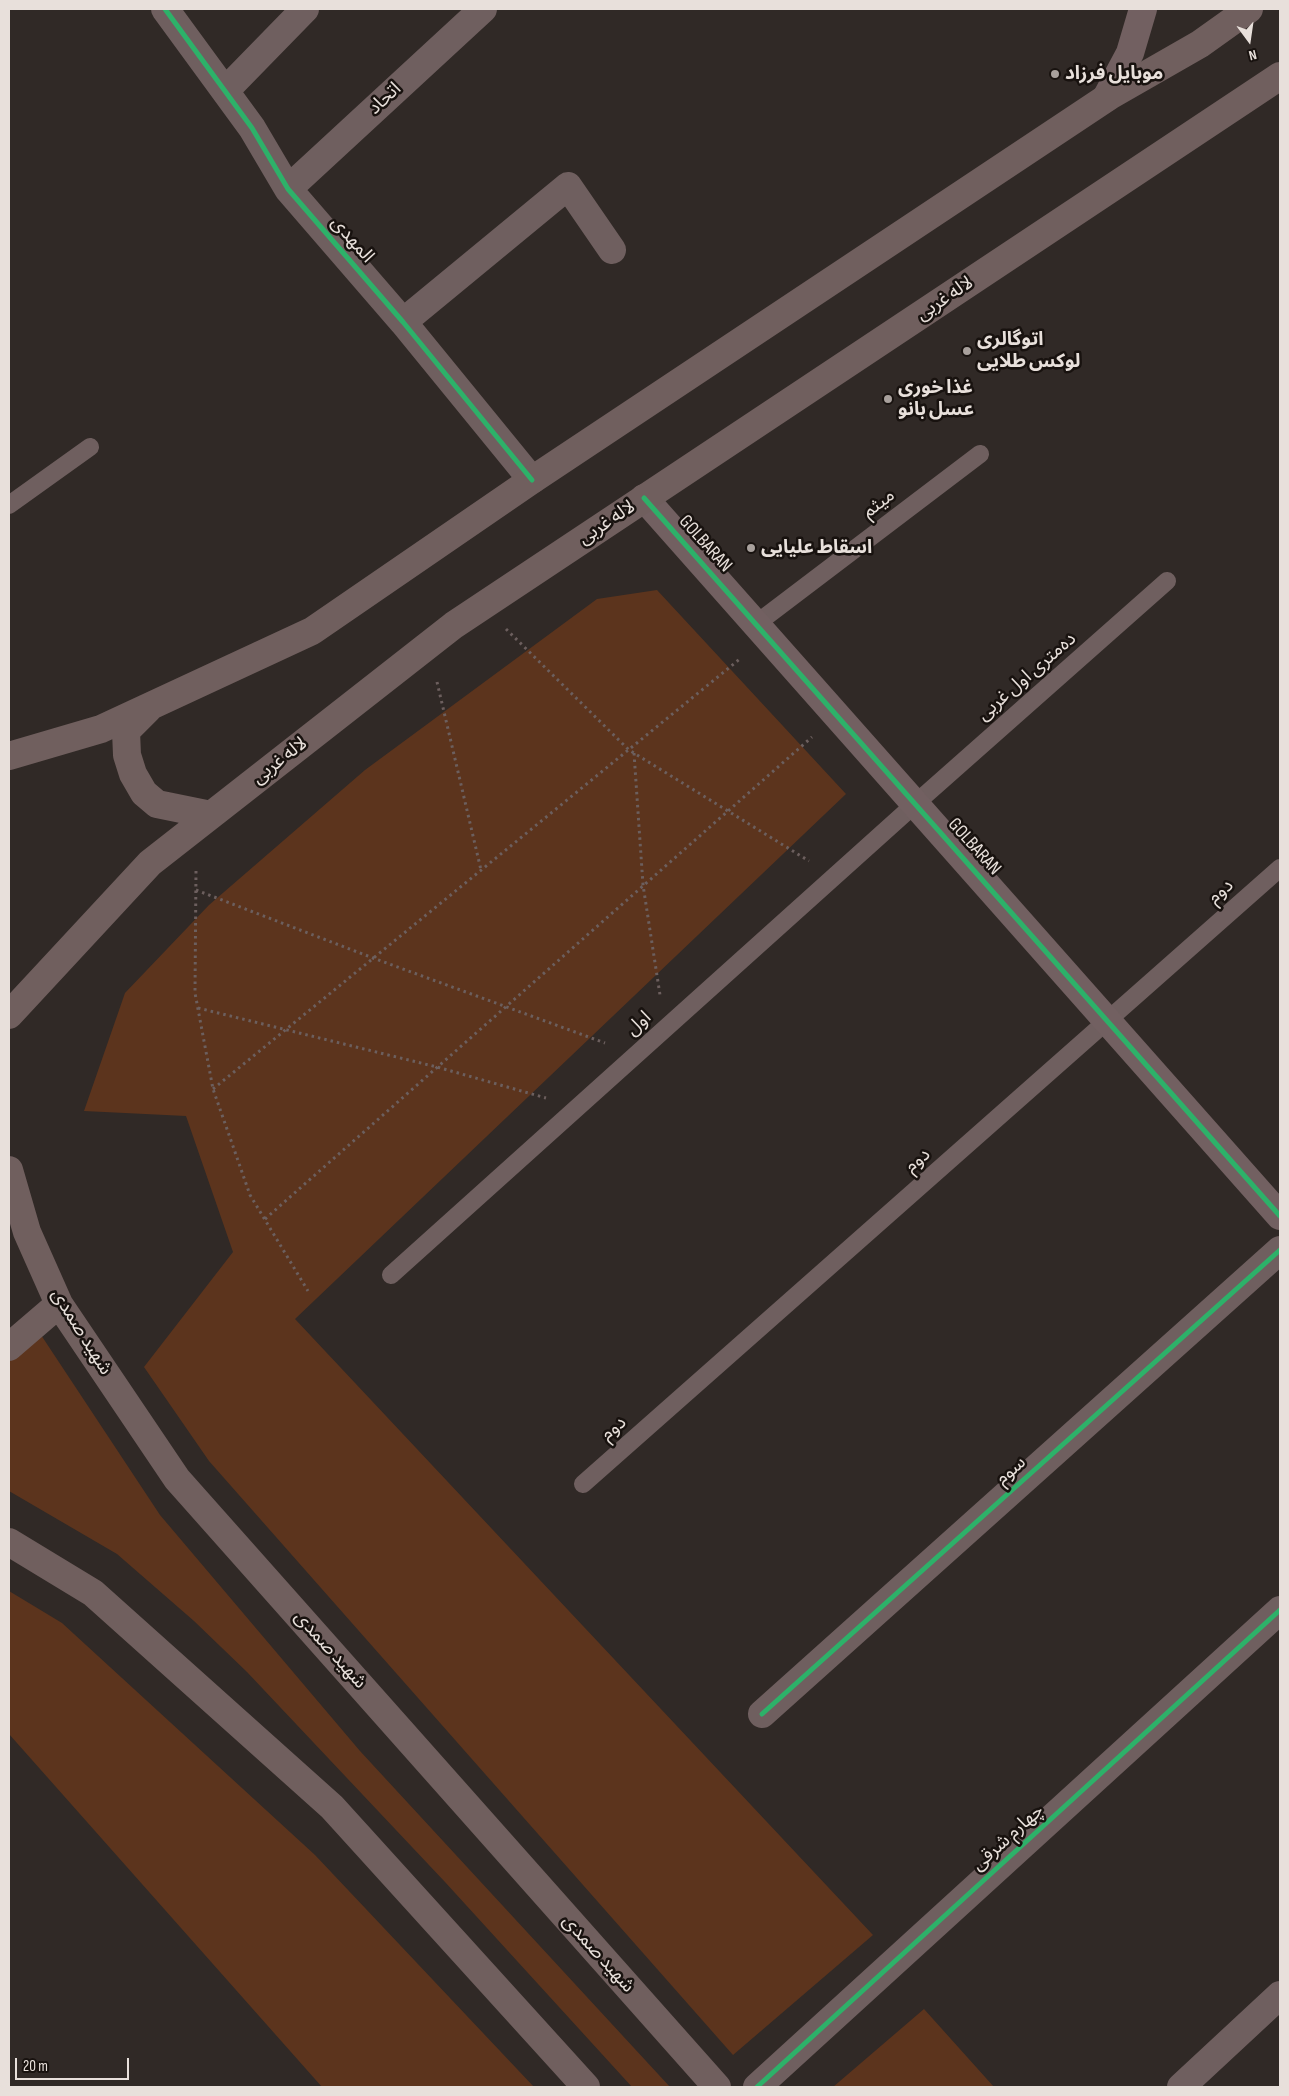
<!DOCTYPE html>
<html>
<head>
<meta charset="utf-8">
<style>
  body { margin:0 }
  #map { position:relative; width:1289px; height:2096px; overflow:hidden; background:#302926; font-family:"Sofia Sans Condensed",sans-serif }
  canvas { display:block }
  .frame { position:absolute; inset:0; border:10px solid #e8e0db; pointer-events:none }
  .north { position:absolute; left:1224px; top:15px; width:50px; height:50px; -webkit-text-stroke:4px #18120f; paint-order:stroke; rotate:166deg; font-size:14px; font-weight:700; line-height:20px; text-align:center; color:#e8e0db }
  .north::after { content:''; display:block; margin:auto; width:18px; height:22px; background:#e8e0db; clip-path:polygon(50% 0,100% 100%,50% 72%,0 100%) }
  .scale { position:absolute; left:15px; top:2058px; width:114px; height:22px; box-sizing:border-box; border:2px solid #e8e0db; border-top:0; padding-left:6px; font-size:15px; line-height:18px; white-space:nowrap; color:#e8e0db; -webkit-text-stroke:4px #18120f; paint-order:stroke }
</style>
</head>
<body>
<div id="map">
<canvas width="1289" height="2096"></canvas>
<div class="frame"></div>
<div class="north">N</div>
<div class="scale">20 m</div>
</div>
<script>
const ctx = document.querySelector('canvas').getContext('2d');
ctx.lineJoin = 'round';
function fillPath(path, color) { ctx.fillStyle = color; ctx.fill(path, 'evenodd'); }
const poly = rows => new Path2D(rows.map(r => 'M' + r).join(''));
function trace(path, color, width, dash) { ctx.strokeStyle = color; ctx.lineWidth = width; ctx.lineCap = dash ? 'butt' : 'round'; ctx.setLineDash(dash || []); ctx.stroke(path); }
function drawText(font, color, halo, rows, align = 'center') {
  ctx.font = font + ' "Sofia Sans Condensed","Noto Sans Arabic",sans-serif'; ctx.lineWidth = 5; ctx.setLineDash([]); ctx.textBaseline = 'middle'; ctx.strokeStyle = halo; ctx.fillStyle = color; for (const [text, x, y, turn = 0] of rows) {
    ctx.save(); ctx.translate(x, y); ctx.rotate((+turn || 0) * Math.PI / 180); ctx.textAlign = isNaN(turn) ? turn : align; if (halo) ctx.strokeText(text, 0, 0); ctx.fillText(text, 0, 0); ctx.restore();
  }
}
fillPath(poly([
  [657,590,846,794,295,1319,873,1935,733,2055,209,1461,144,1367,233,1252,186,1116,84,1111,125,993,209,905,365,770,597,599],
  [41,1335,160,1515,360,1751,670,2087,632,2087,445,1882,247,1672,194,1621,117,1554,9,1491,9,1362],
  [9,1591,62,1623,315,1855,534,2087,322,2087,9,1734],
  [924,2009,994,2087,833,2087]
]), '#5c341d');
trace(poly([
  [506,629,629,750,809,861],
  [437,682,481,870],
  [634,753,643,885,660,995],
  [196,871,195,993,213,1089,250,1195,308,1291],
  [196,890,373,958,605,1043],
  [198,1008,437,1067,546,1098],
  [213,1089,741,658],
  [265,1219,812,737]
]), '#6c5f5e', 3, [2.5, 4]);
trace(poly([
  [9,505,90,447],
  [756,624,980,454],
  [391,1275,915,804,1167,581],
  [583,1484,1280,868]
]), '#6f5f5f', 18);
trace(poly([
  [165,9,252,128,288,189,403,322,532,480],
  [225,91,305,9],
  [288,189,483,9],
  [403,322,568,186,612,250],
  [762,1714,1280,1250],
  [757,2087,1280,1610],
  [1181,2087,1280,1995]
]), '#6f5f5f', 28);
trace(poly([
  [1106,98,1130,53,1143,9],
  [644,498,1280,1216]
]), '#726061', 28);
trace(poly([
  [148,709,126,731,127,755,133,774,144,793,157,804,211,815],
  [9,756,101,729,312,631,532,480,1111,95,1200,44,1249,9],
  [9,1015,150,863,454,625,1280,76],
  [9,1170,27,1232,59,1304,177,1479,717,2087],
  [9,1347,59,1304],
  [9,1542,93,1593,332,1807,586,2087]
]), '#705f5e', 28);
trace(poly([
  [165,9,252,128,288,189,403,322,532,480],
  [644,498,1280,1216],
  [762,1714,1280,1250],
  [757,2087,1280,1610]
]), '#2db169', 5);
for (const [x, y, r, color] of [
  [1055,74,5,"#a8a09c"],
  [967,351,5,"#a8a09c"],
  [888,399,5,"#a8a09c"],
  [751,548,5,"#a8a09c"]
]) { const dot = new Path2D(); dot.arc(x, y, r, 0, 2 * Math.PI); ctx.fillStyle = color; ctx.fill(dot); trace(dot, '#18120f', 2); }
drawText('bold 19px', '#e8e0db', '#18120f', [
  ["موبایل فرزاد",1065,74],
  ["اتوگالری",977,340],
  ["لوکس طلایی",977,362],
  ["غذا خوری",898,388],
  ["عسل بانو",898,410],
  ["اسقاط علیایی",761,548]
], 'left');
drawText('19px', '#e8e0db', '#18120f', [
  ["اتحاد",385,99,-43],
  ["المهدی",352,240,49],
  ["لاله غربی",945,299,-34],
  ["میثم",879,504,-37],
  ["لاله غربی",607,523,-34],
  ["GOLBARAN",705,544,48],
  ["ده‌متری اول غربی",1027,677,-41],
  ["لاله غربی",280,761,-38],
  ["GOLBARAN",974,847,48],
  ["دوم",1221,892,-42],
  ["اول",639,1024,-42],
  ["دوم",918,1161,-41],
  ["شهید صمدی",81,1332,58],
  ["دوم",614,1429,-41],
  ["سوم",1011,1471,-42],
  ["شهید صمدی",330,1650,48],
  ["چهارم شرقی",1008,1838,-42],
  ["شهید صمدی",598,1954,48]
]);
</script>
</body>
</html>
